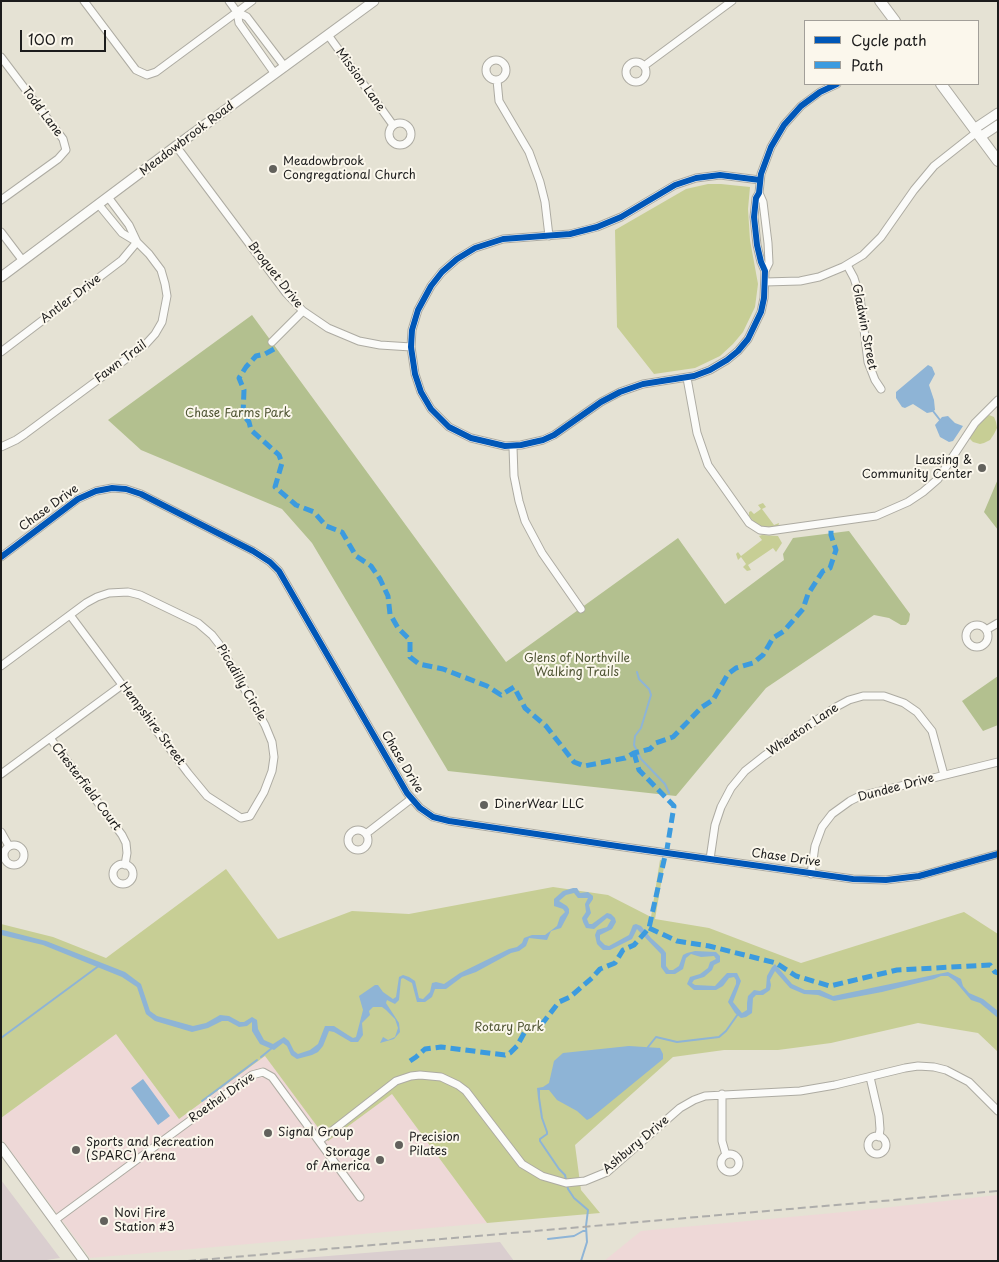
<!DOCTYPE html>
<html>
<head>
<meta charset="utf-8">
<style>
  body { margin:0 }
  #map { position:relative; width:999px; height:1262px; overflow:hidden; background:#e5e2d4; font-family:"Playpen Sans",sans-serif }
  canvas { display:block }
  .frame { position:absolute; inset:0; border:2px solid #1c1c1c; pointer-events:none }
  .legend { position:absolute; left:804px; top:20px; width:175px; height:65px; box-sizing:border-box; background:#fbf7ec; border:1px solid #a29f99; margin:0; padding:6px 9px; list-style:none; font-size:15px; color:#1c1c1c }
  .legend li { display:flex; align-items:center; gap:10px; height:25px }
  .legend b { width:25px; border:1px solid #a29f99 }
  .scale { position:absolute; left:20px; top:30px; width:86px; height:22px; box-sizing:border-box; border:2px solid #1c1c1c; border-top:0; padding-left:6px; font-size:15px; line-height:18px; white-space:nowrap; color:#1c1c1c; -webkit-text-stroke:4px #fbf7ec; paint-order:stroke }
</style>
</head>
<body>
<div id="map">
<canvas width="999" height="1262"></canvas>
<div class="frame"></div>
<ul class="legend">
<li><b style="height:6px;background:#0057b8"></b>Cycle path</li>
<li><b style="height:6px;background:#3c9bdf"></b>Path</li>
</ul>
<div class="scale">100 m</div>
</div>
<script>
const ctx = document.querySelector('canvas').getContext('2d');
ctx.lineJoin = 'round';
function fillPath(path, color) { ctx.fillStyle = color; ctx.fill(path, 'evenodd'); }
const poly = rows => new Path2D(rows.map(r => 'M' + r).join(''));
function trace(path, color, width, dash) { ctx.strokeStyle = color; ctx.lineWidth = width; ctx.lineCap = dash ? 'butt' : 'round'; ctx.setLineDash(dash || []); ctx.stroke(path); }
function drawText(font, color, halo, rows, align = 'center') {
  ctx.font = font + ' "Playpen Sans",sans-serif'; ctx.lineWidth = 4; ctx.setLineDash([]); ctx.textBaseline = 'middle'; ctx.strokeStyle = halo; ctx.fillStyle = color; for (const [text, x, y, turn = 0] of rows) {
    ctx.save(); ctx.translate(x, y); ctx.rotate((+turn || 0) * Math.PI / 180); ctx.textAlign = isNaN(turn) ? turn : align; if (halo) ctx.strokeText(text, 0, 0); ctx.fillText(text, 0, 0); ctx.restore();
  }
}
fillPath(poly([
  [116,1034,179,1119,265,1056,328,1140,392,1094,487,1223,90,1258,1,1138,1,1118],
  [998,1195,998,1261,604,1261,641,1231,865,1210]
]), '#eed8d7');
fillPath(poly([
  [1,1180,60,1258,40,1261,1,1261],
  [500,1242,514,1261,267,1261]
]), '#dacecf');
fillPath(poly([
  [708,184,721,184,750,187,748,209,750,240,758,284,755,307,743,332,733,344,720,356,695,368,654,374,617,327,615,230,686,189],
  [989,415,994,417,996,422,997,428,994,434,990,440,984,443,980,444,973,442,970,439,970,435,986,417],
  [763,503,766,507,762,509,774,525,779,523,778,527,772,528,761,526,755,523,749,516,749,512,751,511,754,514,761,509,758,505],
  [762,535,778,536,782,543,776,552,773,548,748,565,751,570,747,571,743,567,746,564,741,557,738,560,736,554,738,552,741,556,762,540,759,536],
  [660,860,665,861,655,919,709,928,801,963,964,912,998,934,998,1052,978,1033,918,1023,831,1043,778,1050,724,1050,673,1057,575,1145,581,1190,600,1213,487,1223,392,1094,328,1141,265,1056,179,1119,116,1034,1,1118,1,924,53,937,106,958,226,869,278,939,352,911,409,914,553,887,608,895,651,917]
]), '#c7ce95');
fillPath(poly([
  [252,315,506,662,678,538,725,604,784,560,783,554,793,538,849,531,910,614,909,621,906,625,901,625,889,618,874,615,766,688,676,796,448,771,312,543,282,509,141,450,108,420],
  [998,479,998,530,984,512],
  [998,676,998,725,983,731,962,701]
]), '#b3c08f');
fillPath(poly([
  [928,365,932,367,935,374,929,385,934,400,935,410,932,412,927,413,913,404,905,408,902,407,896,398,896,392],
  [948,416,955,423,963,426,953,441,949,442,940,437,935,425,942,417],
  [573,888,577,888,580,893,588,892,593,896,593,899,589,905,591,913,587,919,589,924,592,924,607,913,611,914,615,918,616,922,612,929,600,935,600,940,605,945,609,946,629,935,633,925,636,924,641,926,651,938,663,949,666,953,666,966,669,970,673,970,679,966,683,955,687,953,695,951,716,952,720,956,720,962,714,965,712,970,704,977,694,980,692,983,695,985,715,986,727,973,737,973,741,981,733,1002,742,1013,747,1010,747,1003,748,996,754,990,760,991,766,988,767,976,772,967,775,964,792,984,805,990,820,990,833,996,948,972,961,979,963,986,969,993,983,999,998,1011,998,1018,980,1003,971,1000,955,981,948,976,941,976,934,979,882,992,834,1001,818,995,804,994,790,988,775,971,770,980,771,985,770,990,763,995,756,995,753,998,752,1013,746,1017,741,1018,735,1013,728,1002,736,984,736,980,734,977,729,978,723,986,716,990,694,990,687,984,690,977,700,974,708,968,710,962,716,959,714,956,701,957,691,954,686,958,683,969,675,974,666,974,661,967,661,954,637,929,632,939,610,950,603,950,597,944,595,935,597,930,607,927,611,920,607,918,594,929,586,928,583,922,582,918,586,912,585,904,588,898,578,898,574,893,566,895,559,901,567,906,569,909,569,913,561,928,551,931,547,940,529,938,526,946,519,951,511,953,476,972,462,977,446,989,435,989,432,997,425,1002,417,1002,412,983,403,978,401,979,399,1000,395,1004,387,1000,386,1003,399,1023,400,1032,394,1039,380,1043,383,1037,388,1040,395,1037,398,1028,395,1019,386,1010,382,1007,373,1007,369,1011,370,1015,362,1023,363,1035,358,1042,351,1042,334,1032,329,1031,323,1046,318,1052,312,1055,297,1059,291,1055,287,1046,283,1043,274,1050,260,1044,252,1031,252,1022,247,1026,239,1027,228,1021,222,1021,208,1028,192,1032,155,1021,146,1014,137,987,122,977,43,945,1,935,1,930,3,930,46,941,125,972,141,984,150,1011,157,1016,193,1026,206,1023,220,1015,229,1016,240,1022,244,1022,252,1017,257,1020,258,1029,264,1040,273,1044,284,1037,289,1041,294,1051,298,1054,310,1050,318,1044,325,1026,334,1026,348,1035,353,1038,356,1037,363,1010,359,996,375,985,378,985,383,992,393,999,396,997,399,977,403,975,409,977,415,981,419,998,423,999,430,992,432,983,436,982,444,984,460,973,509,949,517,947,522,943,524,938,532,935,545,935,557,926,560,917,565,912,563,909,554,906,554,899,563,891],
  [629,1046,660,1048,663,1054,663,1059,591,1118,587,1120,577,1111,557,1100,549,1090,540,1090,540,1098,538,1098,537,1088,543,1087,549,1083,554,1061,563,1053],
  [143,1079,170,1116,158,1125,131,1088]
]), '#8eb4d6');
trace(poly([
  [933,411,940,420],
  [637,672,639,679,649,689,651,695,641,728,635,736,634,745,641,759,665,784,669,793],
  [1,1038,100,965],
  [648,1047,656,1037,677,1042,719,1037,726,1031,738,1014],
  [261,1057,272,1048],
  [539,1098,542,1118,547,1132,547,1134,540,1139,540,1141,559,1169,565,1175,568,1189,574,1198,588,1210,586,1226,587,1242,581,1261],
  [202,1101,257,1060],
  [548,1239,574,1236,583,1231,586,1231]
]), '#8eb4d6', 2);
const minor = poly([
  [84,1,136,70,147,75,156,72,252,1],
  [229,1,237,12,239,23,275,74],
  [237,12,247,17,285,67],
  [328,35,393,125],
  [1,57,63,139,66,150,58,159,1,200],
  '486 70a10 10 0 1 1 20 0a10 10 0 1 1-20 0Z',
  '626 72a10 10 0 1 1 20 0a10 10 0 1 1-20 0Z',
  [644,66,732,1],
  [497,80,499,101,529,152,540,182,545,202,549,236],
  '389 134a11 11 0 1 1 22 0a11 11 0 1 1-22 0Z',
  [176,146,286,293,303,311,328,328,359,341,380,345,411,347],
  [760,180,720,175,696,178,675,185,621,217,597,227,570,234,503,239,475,248,457,259,442,272,431,286,418,310,412,330,411,347,415,374,421,392,431,409,449,427,471,438,505,446,521,445,543,440,554,435,601,402,620,392,643,384,694,376,710,370,727,360,738,351,748,339,761,312,764,298,765,271,761,262,757,245,754,217,756,198,759,193,761,174,771,147,784,125,801,106,820,92,837,84],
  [759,193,763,202,768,243,769,263,765,271],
  [108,197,129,225,137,242],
  [1,232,23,261],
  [847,265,854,278,860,297,868,362,875,380,881,389],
  [765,282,800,281,819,277,843,267,863,255,881,237,914,190,934,166,977,132],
  [272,342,303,311],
  [1,352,122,260,137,242],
  [687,378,697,433,708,465,749,523,760,530,769,531,876,516,908,502,923,492,938,479,975,423,998,400],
  [1,447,16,440,25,434,145,345,155,334,162,322,167,296,165,284,161,270,149,254,137,242,122,233,99,205],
  [513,447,514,476,519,501,525,521,542,553,581,609],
  [1,557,78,499,96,491,112,488,126,489,141,494,253,551,270,562,279,571,407,793,420,808,433,817,449,821,624,847,853,879,886,880,919,876,998,854],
  '966 636a11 11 0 1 1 22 0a11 11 0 1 1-22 0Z',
  [986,630,998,623],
  [1,666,86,603,97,597,109,593,128,592,140,595,198,623,212,635,219,644,265,725,272,742,274,757,272,771,264,792,250,816,241,818,207,796,188,773,70,615],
  [50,738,122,835,126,843,127,853,125,865],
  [1,774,122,685],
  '348 840a10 10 0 1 1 20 0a10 10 0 1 1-20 0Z',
  [1,832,9,846],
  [367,833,411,799],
  '4 855a10 10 0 1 1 20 0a10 10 0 1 1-20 0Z',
  [710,859,715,825,721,807,731,788,745,771,764,756,836,707,849,700,863,696,884,696,904,703,917,712,932,731,944,775],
  '113 874a10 10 0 1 1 20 0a10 10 0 1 1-20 0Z',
  [811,874,815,846,822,827,832,814,850,801,860,796,998,762],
  [870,1077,879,1116,880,1129,879,1137],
  [722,1094,722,1141,726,1155],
  '868 1145a9 9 0 1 1 18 0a9 9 0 1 1-18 0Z',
  [319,1141,396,1081,411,1076,420,1075,441,1077,458,1085,466,1091,479,1108,522,1164,542,1176,566,1183,585,1181,607,1172,680,1108,694,1100,705,1096,800,1091,835,1085,905,1068,918,1066,934,1067,946,1070,969,1082,998,1111],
  '721 1163a9 9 0 1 1 18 0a9 9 0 1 1-18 0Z',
  [55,1220,252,1075,263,1072,272,1077,360,1197]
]);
const tertiary = poly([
  [974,129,998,113],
  [980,137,998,125],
  [1,277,176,146,374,1],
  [1,1147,84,1261]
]);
const secondary = poly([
  [880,1,895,21],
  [941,84,998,161]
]);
trace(minor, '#adaba2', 9);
trace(tertiary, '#adaba2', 11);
trace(secondary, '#adaba2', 12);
trace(minor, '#fbfbf9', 7);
trace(tertiary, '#fbfbf9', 9);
trace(secondary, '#fbfbf9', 10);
trace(poly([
  [188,1261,998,1191]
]), '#aeadab', 2, [8, 4]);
trace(poly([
  [274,349,265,354,256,356,246,367,239,378,244,390,243,415,249,422,251,430,279,455,282,463,275,487,296,505,314,512,326,526,342,532,356,556,371,566,380,579,388,596,390,614,398,628,410,640,410,657,419,664,443,669,487,686,501,695,514,687,525,708,546,726,574,762,584,766,625,758,634,753,650,749,656,743,673,737,702,707,713,700,728,674,736,668,753,663,763,655,773,638,784,631,803,609,808,594,823,571,830,568,836,550,831,535,831,527],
  [634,753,639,770,674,806,667,849],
  [649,928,677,941,709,946,776,963,796,976,830,986,897,970,990,965,995,972,998,973],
  [410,1061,416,1057,425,1049,441,1047,505,1055,510,1053,517,1046,527,1028,542,1024,559,1002,570,997,592,978,600,969,615,963,623,950,634,945,649,928,665,856]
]), '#3c9bdf', 5, [10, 5]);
trace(poly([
  [760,180,720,175,696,178,675,185,621,217,597,227,570,234,503,239,475,248,457,259,442,272,431,286,418,310,412,330,411,347,415,374,421,392,431,409,449,427,471,438,505,446,521,445,543,440,554,435,601,402,620,392,643,384,694,376,710,370,727,360,738,351,748,339,761,312,764,298,765,271,761,262,757,245,754,217,756,198,759,193,761,174,771,147,784,125,801,106,820,92,837,84],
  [1,557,78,499,96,491,112,488,126,489,141,494,253,551,270,562,279,571,407,793,420,808,433,817,449,821,624,847,853,879,886,880,919,876,998,854]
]), '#0057b8', 6);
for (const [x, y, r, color] of [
  [273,169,5,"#62615c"],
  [982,468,5,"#62615c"],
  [484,805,5,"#62615c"],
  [268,1133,5,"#62615c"],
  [399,1145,5,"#62615c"],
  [76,1150,5,"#62615c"],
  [380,1160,5,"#62615c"],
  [104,1221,5,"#62615c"]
]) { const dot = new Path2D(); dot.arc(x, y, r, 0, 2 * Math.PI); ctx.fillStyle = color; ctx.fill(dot); trace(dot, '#fbf7ec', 2); }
drawText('12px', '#1c1c1c', '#fbf7ec', [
  ["Mission Lane",360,80,54],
  ["Todd Lane",42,112,53],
  ["Meadowbrook Road",187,139,-37],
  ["Broquet Drive",275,275,52],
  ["Antler Drive",71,299,-37],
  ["Gladwin Street",864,327,79],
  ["Fawn Trail",121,362,-37],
  ["Chase Drive",49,508,-36],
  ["Picadilly Circle",241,683,60],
  ["Hempshire Street",152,724,53],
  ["Wheaton Lane",803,730,-34],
  ["Chase Drive",402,762,59],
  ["Chesterfield Court",86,787,53],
  ["Dundee Drive",896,788,-15],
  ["Chase Drive",786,858,8],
  ["Roethel Drive",222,1098,-35],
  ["Ashbury Drive",636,1145,-40]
]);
drawText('12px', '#1c1c1c', '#fbf7ec', [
  ["Meadowbrook",283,162],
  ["Congregational Church",283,176],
  ["Leasing &",972,461,"right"],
  ["Community Center",972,475,"right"],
  ["DinerWear LLC",494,805],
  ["Signal Group",278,1133],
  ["Precision",409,1138],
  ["Pilates",409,1152],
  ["Sports and Recreation",86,1143],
  ["(SPARC) Arena",86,1157],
  ["Storage",370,1153,"right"],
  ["of America",370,1167,"right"],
  ["Novi Fire",114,1214],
  ["Station #3",114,1228]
], 'left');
drawText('12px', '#4f5534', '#fbf7ec', [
  ["Chase Farms Park",238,414],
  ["Glens of Northville",577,659],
  ["Walking Trails",577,673],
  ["Rotary Park",509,1028]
]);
</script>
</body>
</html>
